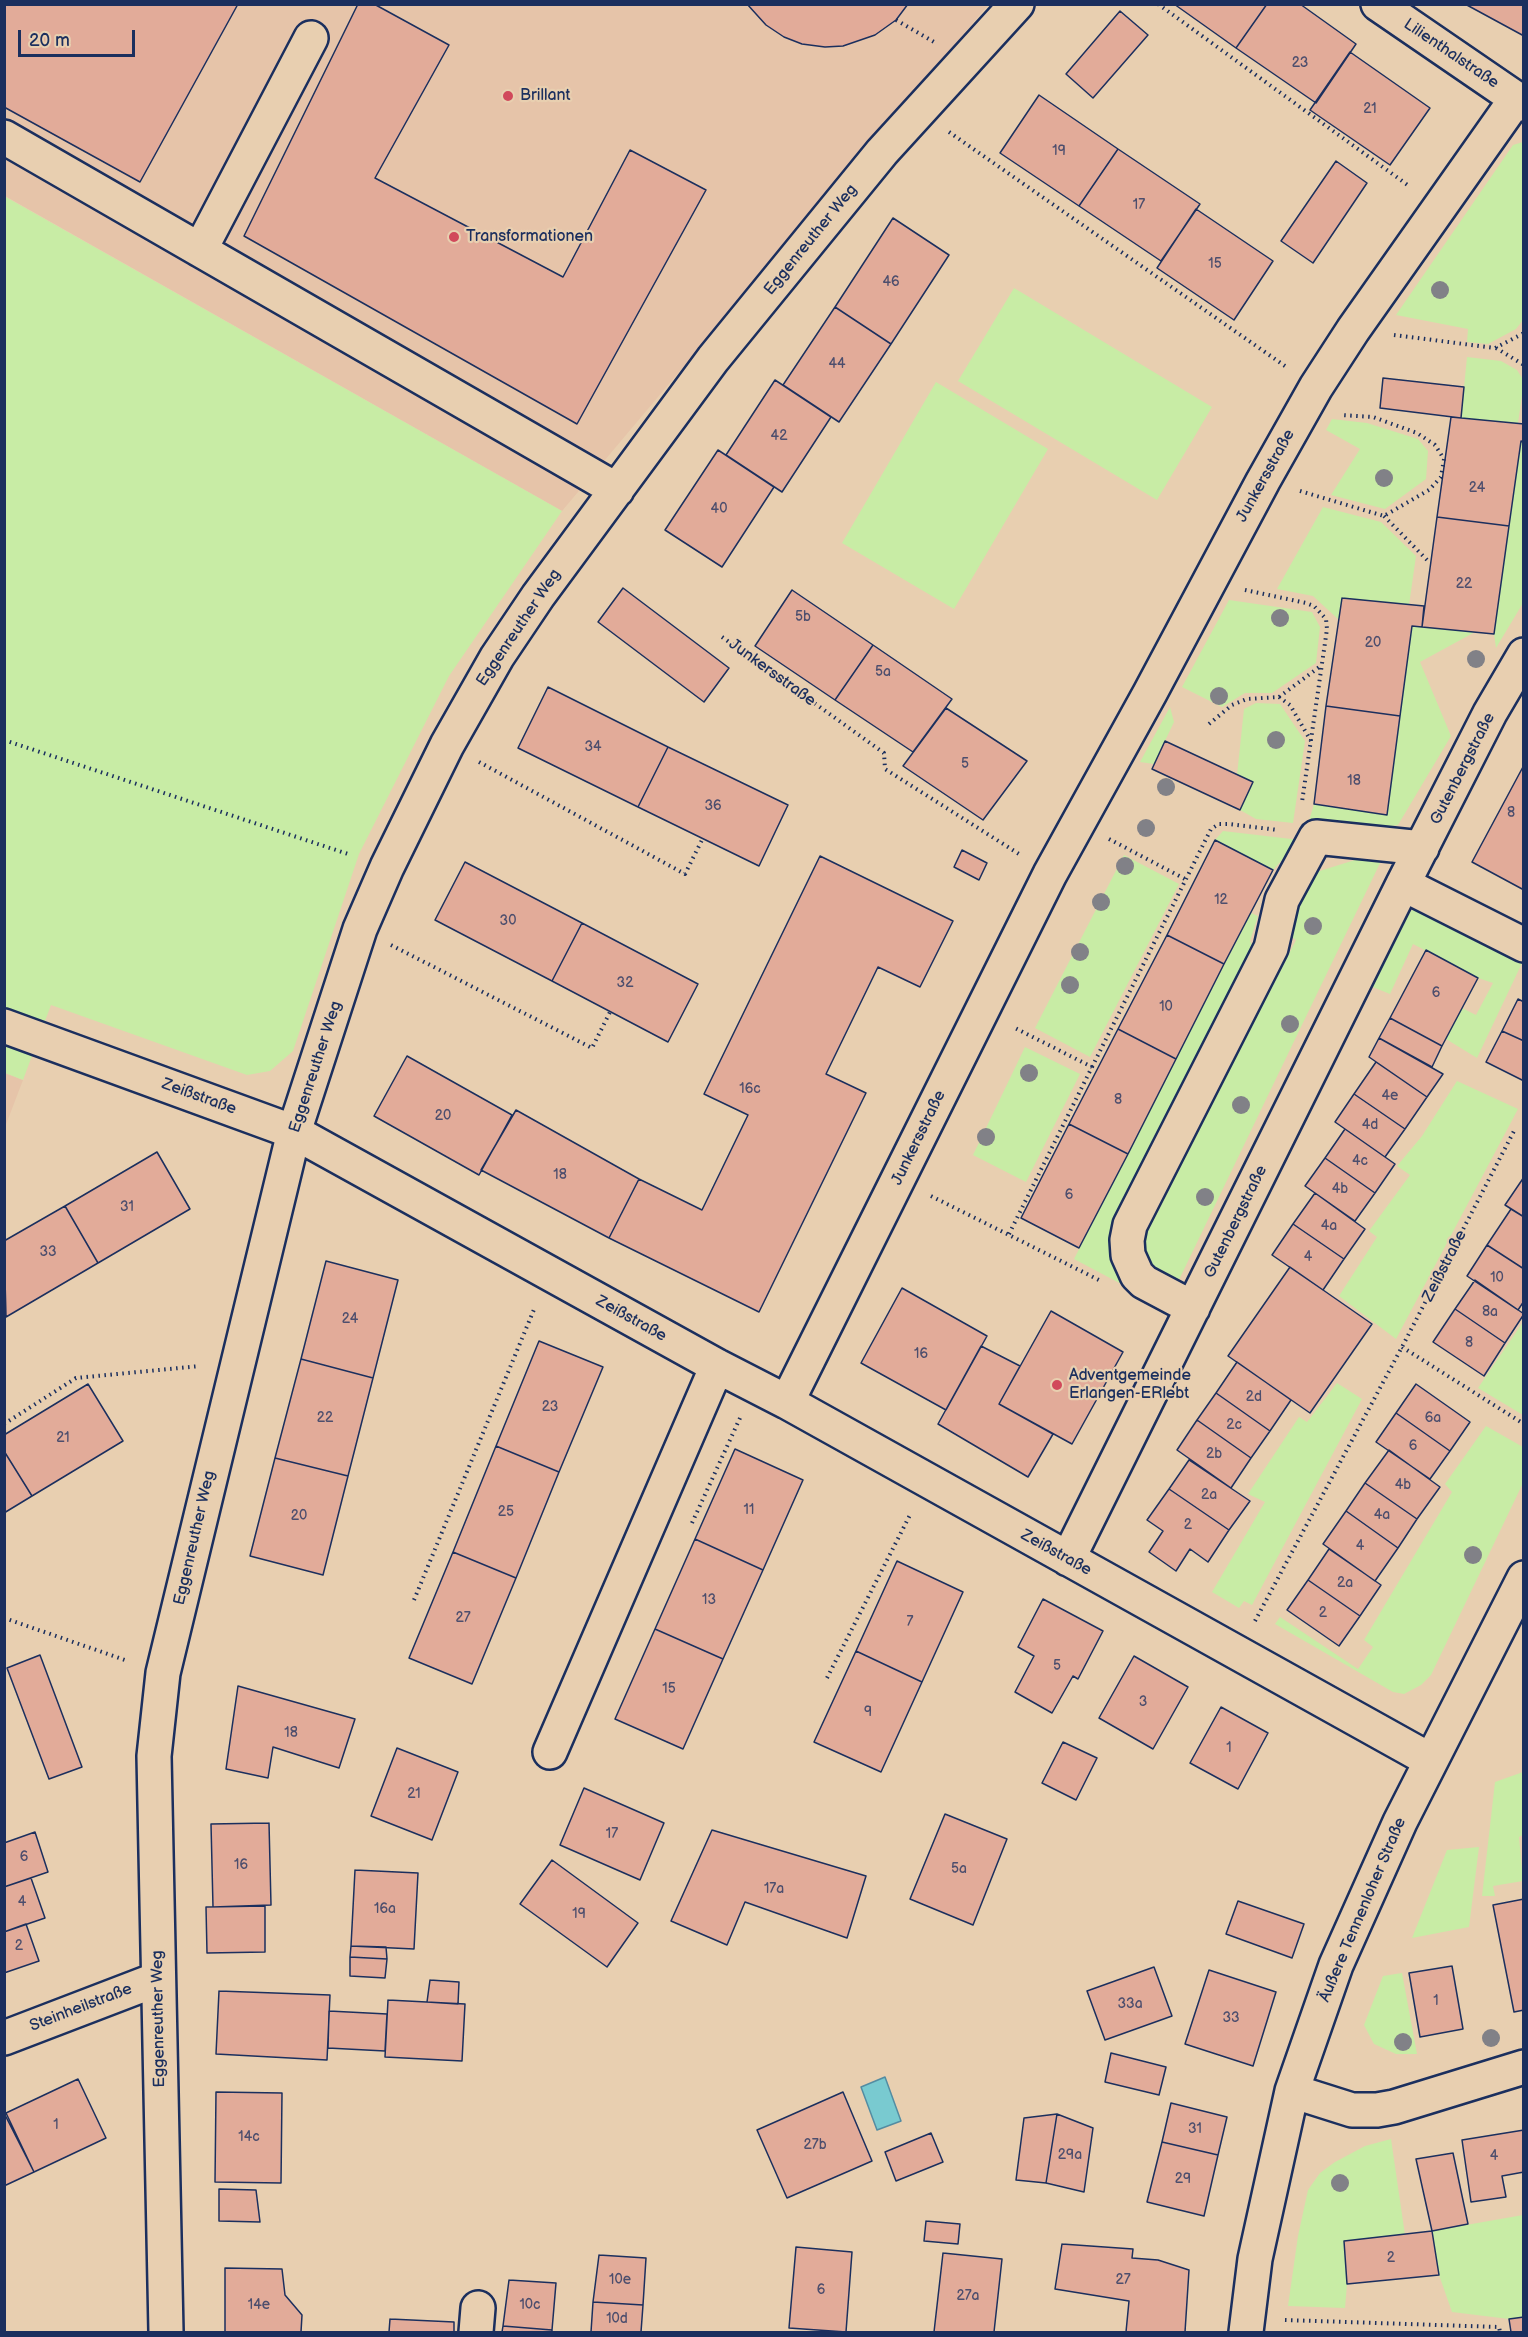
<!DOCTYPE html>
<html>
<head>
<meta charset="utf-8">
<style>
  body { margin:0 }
  #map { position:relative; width:1528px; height:2337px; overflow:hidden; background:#e8cfb0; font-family:"Balsamiq Sans",sans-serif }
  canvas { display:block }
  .frame { position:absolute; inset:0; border:6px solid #1b2f5e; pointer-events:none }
  .scale { position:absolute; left:18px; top:30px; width:117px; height:27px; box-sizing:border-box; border:3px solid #1b2f5e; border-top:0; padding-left:8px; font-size:18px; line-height:21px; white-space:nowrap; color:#1b2f5e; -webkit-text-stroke:4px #e8cfb0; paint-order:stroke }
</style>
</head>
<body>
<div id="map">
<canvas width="1528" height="2337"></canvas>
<div class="frame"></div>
<div class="scale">20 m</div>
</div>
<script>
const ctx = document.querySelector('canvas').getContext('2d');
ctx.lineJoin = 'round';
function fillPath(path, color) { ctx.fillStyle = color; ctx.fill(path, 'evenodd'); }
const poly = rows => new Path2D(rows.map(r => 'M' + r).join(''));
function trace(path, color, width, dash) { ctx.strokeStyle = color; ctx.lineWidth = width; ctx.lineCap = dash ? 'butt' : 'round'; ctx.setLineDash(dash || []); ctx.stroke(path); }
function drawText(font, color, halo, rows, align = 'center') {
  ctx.font = font + ' "Balsamiq Sans",sans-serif'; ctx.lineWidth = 4.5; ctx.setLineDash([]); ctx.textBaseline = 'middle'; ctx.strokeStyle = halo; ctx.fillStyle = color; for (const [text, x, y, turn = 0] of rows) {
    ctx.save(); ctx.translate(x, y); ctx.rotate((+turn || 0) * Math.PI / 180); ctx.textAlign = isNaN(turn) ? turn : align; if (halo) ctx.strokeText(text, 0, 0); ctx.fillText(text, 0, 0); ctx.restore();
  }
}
fillPath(poly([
  [5,5,988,5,562,511,5,196],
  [5,1073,23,1080,5,1127,4,1073]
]), '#e6c4a9');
fillPath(poly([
  [1523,142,1523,320,1516,329,1488,344,1467,342,1468,329,1396,315,1513,145],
  [4,196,562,511,449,676,359,854,293,1051,270,1071,247,1075,51,1005,23,1080,5,1073],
  [1014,288,1212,407,1157,500,958,381],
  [1467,357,1501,361,1517,370,1524,381,1518,423,1461,418],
  [936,382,1048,449,954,609,842,543],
  [1332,419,1367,423,1418,439,1428,451,1426,479,1385,509,1331,495,1360,449,1326,430],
  [1521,441,1523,442,1523,603,1496,648,1494,634],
  [1323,507,1381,522,1416,556,1409,605,1342,598,1339,620,1313,596,1277,589],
  [1229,600,1312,612,1320,627,1316,663,1272,693,1245,693,1222,707,1182,687],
  [1412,626,1475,632,1420,662,1451,736,1398,825,1347,834,1308,824,1314,804,1387,815],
  [1256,703,1280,704,1305,741,1293,823,1256,819,1240,810,1253,782,1237,775,1244,709],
  [1170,707,1174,722,1154,764,1140,762],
  [1223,831,1300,840,1273,870,1215,840],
  [1124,855,1179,884,1090,1057,1035,1028],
  [1371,855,1382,859,1176,1286,1157,1277,1151,1266,1148,1255,1144,1253,1147,1233,1296,940,1286,933,1310,874],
  [1419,907,1523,961,1477,1058,1446,1039,1462,1008,1476,1015,1493,983,1478,978,1413,944,1390,994,1370,986,1405,914],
  [1251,913,1258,916,1250,941,1254,949,1113,1225,1116,1228,1127,1287,1074,1259],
  [1025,1047,1080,1074,1026,1182,973,1155],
  [1457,1081,1518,1109,1396,1339,1339,1296,1377,1237,1369,1231,1410,1175,1397,1166,1422,1136],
  [1523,1322,1523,1415,1478,1388],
  [1337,1383,1362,1399,1252,1605,1244,1601,1239,1608,1212,1592,1265,1502,1248,1494,1299,1417,1307,1422],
  [1486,1426,1523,1447,1523,1483,1431,1675,1421,1685,1404,1694,1393,1692,1275,1624,1280,1617,1358,1669,1373,1647,1364,1640,1452,1492,1445,1484],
  [1523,1772,1523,1835,1519,1837,1523,1881,1493,1886,1495,1896,1482,1896,1495,1782],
  [1479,1847,1469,1927,1412,1938,1447,1850],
  [1402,1973,1417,2054,1396,2054,1374,2044,1364,2025,1383,1976],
  [1391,2139,1405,2235,1344,2241,1347,2284,1345,2308,1288,2306,1298,2236,1308,2190,1320,2173,1335,2162,1365,2146],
  [1523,2215,1523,2317,1509,2319,1452,2312,1439,2275,1432,2231]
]), '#c8eca5');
const water = poly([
  [885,2077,901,2121,877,2130,861,2087,885,2077]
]);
fillPath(water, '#79cad0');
trace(water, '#538ca2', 1.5);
const building = poly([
  [4,4,238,4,140,182,4,107,4,4],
  [358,4,374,4,449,45,375,178,563,277,630,150,706,190,577,424,244,236,358,4],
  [747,4,908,4,896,20,875,35,843,46,825,47,802,44,784,37,766,25,747,4],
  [1174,4,1267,4,1236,48,1174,4],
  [1267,4,1300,4,1356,44,1316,103,1236,48,1267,4],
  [1465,4,1524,4,1524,36,1465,4],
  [1120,11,1148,35,1093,98,1066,74,1120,11],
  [1350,52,1430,108,1390,165,1310,110,1350,52],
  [1039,95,1118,149,1079,206,1000,153,1039,95],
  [1118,149,1200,204,1161,261,1079,206,1118,149],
  [1336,161,1367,183,1313,263,1281,241,1336,161],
  [1196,209,1273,261,1234,320,1157,268,1196,209],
  [893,218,949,255,891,344,835,307,893,218],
  [835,307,891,344,839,422,783,385,835,307],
  [1383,378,1464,387,1461,418,1380,408,1383,378],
  [775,380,831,417,782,492,726,455,775,380],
  [1451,417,1524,424,1524,442,1521,441,1509,526,1437,517,1451,417],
  [718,450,774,487,722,567,665,530,718,450],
  [1437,517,1509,526,1494,634,1422,627,1437,517],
  [623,588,729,668,704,702,598,622,623,588],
  [792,590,873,645,835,700,755,646,792,590],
  [1342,598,1424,606,1422,627,1412,626,1400,716,1326,706,1342,598],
  [873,645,952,699,913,752,835,700,873,645],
  [548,687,668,747,638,807,518,748,548,687],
  [1326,706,1400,716,1387,815,1314,804,1326,706],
  [946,708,1027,761,983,820,903,766,946,708],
  [1165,741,1253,782,1240,810,1152,769,1165,741],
  [668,747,788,805,759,866,638,807,668,747],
  [1524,765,1524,890,1472,862,1524,765],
  [1215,840,1273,870,1224,964,1167,935,1215,840],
  [962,850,987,863,979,880,954,867,962,850],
  [820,856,953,921,920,987,878,967,826,1074,866,1093,759,1312,609,1238,639,1179,702,1210,748,1115,704,1094,820,856],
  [465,862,582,923,552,981,435,920,465,862],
  [582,923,698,984,668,1042,552,981,582,923],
  [1167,935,1224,964,1176,1059,1118,1029,1167,935],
  [1426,950,1478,978,1442,1046,1390,1018,1426,950],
  [1518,999,1524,1002,1524,1041,1502,1031,1518,999],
  [1390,1018,1442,1046,1432,1067,1379,1038,1390,1018],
  [1118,1029,1176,1059,1128,1154,1069,1124,1118,1029],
  [1502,1031,1524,1041,1524,1081,1486,1062,1502,1031],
  [1379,1038,1443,1074,1427,1097,1369,1057,1379,1038],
  [407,1056,512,1115,479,1175,374,1116,407,1056],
  [1376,1062,1427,1097,1405,1129,1354,1094,1376,1062],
  [1354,1094,1405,1129,1385,1157,1335,1122,1354,1094],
  [516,1110,639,1179,609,1238,481,1170,516,1110],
  [1069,1124,1128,1154,1079,1248,1021,1218,1069,1124],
  [1345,1129,1395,1164,1375,1193,1325,1158,1345,1129],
  [157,1152,190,1209,98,1263,65,1206,157,1152],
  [1325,1158,1375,1193,1355,1221,1305,1186,1325,1158],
  [1524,1177,1524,1217,1505,1205,1524,1177],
  [1315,1193,1365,1229,1344,1259,1293,1224,1315,1193],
  [65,1206,98,1263,6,1317,4,1241,65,1206],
  [1511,1209,1524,1217,1524,1269,1487,1245,1511,1209],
  [1293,1224,1344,1259,1323,1290,1272,1255,1293,1224],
  [1487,1245,1524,1269,1524,1301,1518,1310,1467,1276,1487,1245],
  [326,1261,398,1280,373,1378,301,1359,326,1261],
  [1290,1267,1372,1324,1310,1413,1228,1356,1290,1267],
  [1475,1280,1524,1314,1505,1343,1455,1309,1475,1280],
  [902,1288,987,1336,946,1410,861,1363,902,1288],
  [1455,1309,1505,1343,1484,1376,1433,1342,1455,1309],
  [1051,1311,1123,1352,1072,1444,999,1404,1051,1311],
  [539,1341,603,1367,559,1472,496,1446,539,1341],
  [981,1346,1020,1366,999,1404,1053,1434,1028,1477,938,1424,981,1346],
  [301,1359,373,1378,348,1476,275,1458,301,1359],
  [1237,1362,1291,1400,1270,1431,1216,1393,1237,1362],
  [88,1384,123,1441,32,1496,4,1451,4,1435,88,1384],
  [1416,1384,1470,1422,1450,1451,1396,1413,1416,1384],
  [1216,1393,1270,1431,1251,1458,1197,1420,1216,1393],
  [1396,1413,1450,1451,1430,1479,1376,1442,1396,1413],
  [1197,1420,1251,1458,1231,1488,1177,1450,1197,1420],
  [496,1446,559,1472,516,1578,453,1552,496,1446],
  [735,1449,803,1480,763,1570,695,1539,735,1449],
  [1389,1450,1440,1487,1417,1519,1365,1483,1389,1450],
  [4,1451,32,1496,4,1513,4,1451],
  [275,1458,348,1476,323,1575,250,1556,275,1458],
  [1189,1460,1250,1501,1229,1530,1169,1489,1189,1460],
  [1365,1483,1417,1519,1398,1548,1346,1511,1365,1483],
  [1169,1489,1229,1530,1208,1562,1190,1549,1176,1571,1149,1552,1163,1531,1147,1520,1169,1489],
  [1346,1511,1398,1548,1375,1581,1323,1544,1346,1511],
  [695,1539,763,1570,723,1659,655,1629,695,1539],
  [1329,1549,1381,1585,1360,1616,1308,1580,1329,1549],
  [453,1552,516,1578,472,1684,409,1658,453,1552],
  [897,1561,963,1592,922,1682,856,1651,897,1561],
  [1308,1580,1360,1616,1339,1646,1287,1610,1308,1580],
  [1043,1599,1103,1631,1078,1679,1073,1676,1052,1713,1015,1692,1034,1656,1018,1647,1043,1599],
  [655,1629,723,1659,683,1749,615,1719,655,1629],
  [856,1651,922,1682,881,1772,814,1742,856,1651],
  [40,1655,82,1767,49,1779,7,1668,40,1655],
  [1134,1656,1188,1687,1153,1749,1099,1718,1134,1656],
  [238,1686,355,1719,339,1768,273,1747,268,1778,226,1769,238,1686],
  [1221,1707,1268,1733,1238,1789,1190,1763,1221,1707],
  [1063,1742,1097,1758,1076,1800,1042,1783,1063,1742],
  [397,1748,458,1772,432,1840,371,1816,397,1748],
  [584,1788,664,1823,640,1880,560,1845,584,1788],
  [945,1814,1007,1839,973,1925,910,1899,945,1814],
  [269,1823,271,1905,213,1907,211,1824,269,1823],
  [712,1830,866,1876,847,1938,745,1902,727,1945,671,1921,712,1830],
  [35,1832,48,1872,4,1887,4,1843,35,1832],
  [552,1860,638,1923,607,1967,520,1904,552,1860],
  [355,1870,418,1873,414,1949,351,1946,355,1870],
  [31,1878,45,1918,4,1932,4,1887,31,1878],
  [1524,1899,1524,2010,1514,2012,1493,1905,1524,1899],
  [1238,1901,1304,1924,1292,1958,1226,1934,1238,1901],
  [265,1906,265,1952,207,1953,206,1907,265,1906],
  [26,1924,39,1961,4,1973,4,1932,26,1924],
  [351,1946,386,1947,387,1959,350,1957,351,1946],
  [350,1957,387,1959,385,1978,350,1976,350,1957],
  [1452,1966,1463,2029,1420,2037,1409,1973,1452,1966],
  [1154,1967,1172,2016,1105,2040,1087,1991,1154,1967],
  [1209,1970,1276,1992,1253,2066,1185,2044,1209,1970],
  [430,1980,459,1982,458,2004,427,2002,430,1980],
  [219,1991,330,1995,327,2060,216,2054,219,1991],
  [388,2000,465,2004,462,2061,385,2057,388,2000],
  [329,2011,387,2014,385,2051,328,2048,329,2011],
  [1111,2053,1166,2067,1159,2095,1105,2082,1111,2053],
  [78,2079,106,2138,34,2172,6,2113,78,2079],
  [216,2092,282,2093,281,2183,215,2182,216,2092],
  [843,2092,872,2161,787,2198,757,2130,843,2092],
  [1171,2103,1227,2117,1218,2155,1162,2142,1171,2103],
  [4,2113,34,2172,4,2186,4,2113],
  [1057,2114,1093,2128,1084,2192,1046,2183,1057,2114],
  [1057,2114,1046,2183,1016,2180,1024,2118,1057,2114],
  [1524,2130,1524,2172,1502,2176,1506,2197,1471,2202,1462,2140,1524,2130],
  [931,2133,943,2162,896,2181,885,2152,931,2133],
  [1162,2142,1218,2155,1204,2216,1147,2202,1162,2142],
  [1453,2153,1468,2224,1432,2231,1416,2159,1453,2153],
  [219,2189,256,2190,260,2222,219,2221,219,2189],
  [926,2221,960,2224,958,2244,924,2241,926,2221],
  [1432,2231,1439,2275,1347,2284,1344,2241,1432,2231],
  [1062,2244,1133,2249,1132,2258,1158,2260,1189,2270,1185,2332,1126,2332,1129,2301,1055,2289,1062,2244],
  [796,2247,852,2252,846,2332,789,2328,796,2247],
  [943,2253,1002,2259,994,2332,934,2332,943,2253],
  [599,2255,646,2258,643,2305,593,2302,599,2255],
  [225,2268,282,2269,285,2295,302,2315,301,2332,225,2332,225,2268],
  [509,2280,556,2283,552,2330,503,2326,509,2280],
  [593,2302,643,2305,641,2332,591,2332,593,2302],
  [1524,2317,1524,2332,1511,2332,1509,2319,1524,2317],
  [390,2319,454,2322,454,2332,389,2332,390,2319],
  [503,2326,552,2330,552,2332,502,2332,503,2326]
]);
fillPath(building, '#e2ab99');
trace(building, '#1b2f5e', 1.5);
const minor = poly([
  [1378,4,1524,104],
  [4,137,617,490],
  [200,250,311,38],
  [1403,884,1524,945],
  [4,1026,294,1132,717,1366,787,1402,1430,1760],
  [1193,1308,1144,1282,1137,1275,1128,1255,1127,1240,1130,1225,1271,948,1282,900,1316,837,1422,848],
  [787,1402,1050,874,1150,693,1263,481,1316,387,1353,330,1516,99],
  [1068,1559,1403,884,1490,713,1524,655],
  [550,1752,717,1366],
  [4,2038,158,1979],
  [1292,2091,1352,2110,1377,2110,1394,2107,1524,2067],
  [166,2332,154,1756,163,1673,294,1132,360,929,387,867,447,745,497,657,538,596,713,359,882,152,1017,4],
  [476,2332,478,2308],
  [1246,2332,1255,2259,1292,2091,1336,1965,1400,1822,1524,1578]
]);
trace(minor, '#1b2f5e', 38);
trace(poly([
  [1158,4,1409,186],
  [896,20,934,42],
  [949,132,1285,366],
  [1394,335,1495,348,1524,333],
  [1496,348,1524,365],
  [1300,491,1384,516,1429,490,1441,477,1444,459,1435,445,1417,433,1373,417,1341,415],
  [1384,516,1430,563],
  [1245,590,1306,603,1314,606,1326,619,1327,629,1302,802],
  [722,637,884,753,885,769,1019,854],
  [1279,697,1322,665],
  [1209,724,1232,705,1247,699,1279,697,1290,705,1311,741],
  [4,740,351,855],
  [479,762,685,874,703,838],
  [1109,839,1185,879],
  [391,945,592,1048,610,1012],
  [1092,1067,1211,829,1219,824,1229,824,1278,830],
  [931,1196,1099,1280],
  [1009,1234,1092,1067,1013,1027],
  [1402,1347,1524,1424],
  [4,1424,76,1378,200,1366],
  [692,1523,740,1418],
  [414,1600,535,1307],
  [4,1618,128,1661],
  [1255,1621,1402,1347,1514,1131],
  [827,1678,911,1513],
  [1285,2320,1499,2327,1500,2332]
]), '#1b2f5e', 4, [1.5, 4.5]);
trace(minor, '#e8cfb0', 33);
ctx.fillStyle = '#818187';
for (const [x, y] of [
  [1440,290],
  [1384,478],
  [1280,618],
  [1476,659],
  [1219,696],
  [1276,740],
  [1166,787],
  [1146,828],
  [1125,866],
  [1101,902],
  [1313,926],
  [1080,952],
  [1070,985],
  [1290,1024],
  [1029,1073],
  [1241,1105],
  [986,1137],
  [1205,1197],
  [1473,1555],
  [1491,2038],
  [1403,2042],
  [1340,2183]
]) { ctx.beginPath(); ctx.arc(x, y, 9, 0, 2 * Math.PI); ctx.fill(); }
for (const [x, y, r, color] of [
  [508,96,6,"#d1495b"],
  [454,237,6,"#d1495b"],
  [1057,1385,6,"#d1495b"]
]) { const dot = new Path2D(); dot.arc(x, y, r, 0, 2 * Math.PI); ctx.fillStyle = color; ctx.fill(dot); trace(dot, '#e8cfb0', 2); }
drawText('14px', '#4d4e6d', null, [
  ["23",1300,63],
  ["21",1370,109],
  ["19",1059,151],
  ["17",1139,205],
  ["15",1215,264],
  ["46",891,282],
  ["44",837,364],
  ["42",779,436],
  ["24",1477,488],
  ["40",719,509],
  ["22",1464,584],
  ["5b",803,617],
  ["20",1373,643],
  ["5a",883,672],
  ["34",593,747],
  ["5",965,764],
  ["18",1354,781],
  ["36",713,806],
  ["8",1511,813],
  ["12",1221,900],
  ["30",508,921],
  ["32",625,983],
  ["6",1436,993],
  ["10",1166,1007],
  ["16c",750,1089],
  ["4e",1390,1096],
  ["8",1118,1100],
  ["20",443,1116],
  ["4d",1370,1125],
  ["4c",1360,1161],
  ["18",560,1175],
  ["4b",1340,1189],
  ["6",1069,1195],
  ["31",127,1207],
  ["4a",1329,1226],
  ["33",48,1252],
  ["4",1308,1257],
  ["10",1497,1278],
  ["8a",1490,1312],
  ["24",350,1319],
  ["8",1469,1343],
  ["16",921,1354],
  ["2d",1254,1397],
  ["23",550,1407],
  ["22",325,1418],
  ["6a",1433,1418],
  ["2c",1234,1425],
  ["21",63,1438],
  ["6",1413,1446],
  ["2b",1214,1454],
  ["4b",1403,1485],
  ["2a",1209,1495],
  ["11",749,1510],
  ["25",506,1512],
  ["4a",1382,1515],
  ["20",299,1516],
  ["2",1188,1525],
  ["4",1360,1546],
  ["2a",1345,1583],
  ["13",709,1600],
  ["2",1323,1613],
  ["27",463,1618],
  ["7",910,1622],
  ["5",1057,1666],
  ["15",669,1689],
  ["3",1143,1702],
  ["9",868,1712],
  ["18",291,1733],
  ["1",1229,1748],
  ["21",414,1794],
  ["17",612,1834],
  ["6",24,1857],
  ["16",241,1865],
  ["5a",959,1869],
  ["17a",774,1889],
  ["4",22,1902],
  ["16a",385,1909],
  ["19",579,1914],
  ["2",19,1946],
  ["1",1436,2001],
  ["33a",1130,2004],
  ["33",1231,2018],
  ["1",56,2125],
  ["31",1195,2129],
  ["14c",249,2137],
  ["27b",815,2145],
  ["29a",1070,2155],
  ["4",1494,2156],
  ["29",1183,2179],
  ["2",1391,2258],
  ["10e",620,2280],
  ["27",1123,2280],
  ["6",821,2290],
  ["27a",968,2296],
  ["14e",259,2305],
  ["10c",530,2305],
  ["10d",617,2319]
]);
drawText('16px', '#1b2f5e', '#e8cfb0', [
  ["Lilienthalstraße",1451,54,34],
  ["Eggenreuther Weg",811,240,-51],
  ["Junkersstraße",1266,476,-61],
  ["Eggenreuther Weg",519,628,-56],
  ["Junkersstraße",772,673,36],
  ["Gutenbergstraße",1463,769,-63],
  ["Eggenreuther Weg",316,1067,-72],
  ["Zeißstraße",199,1097,20],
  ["Junkersstraße",919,1138,-64],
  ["Gutenbergstraße",1236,1222,-64],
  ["Zeißstraße",1445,1266,-63],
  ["Zeißstraße",631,1319,29],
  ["Eggenreuther Weg",195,1538,-77],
  ["Zeißstraße",1056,1553,29],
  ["Äußere Tennenloher Straße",1363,1910,-67],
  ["Steinheilstraße",81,2008,-21],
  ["Eggenreuther Weg",159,2019,-91]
]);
drawText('16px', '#1b2f5e', '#e8cfb0', [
  ["Brillant",520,96],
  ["Transformationen",466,237],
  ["Adventgemeinde",1069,1376],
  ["Erlangen-ERlebt",1069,1394]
], 'left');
</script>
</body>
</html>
